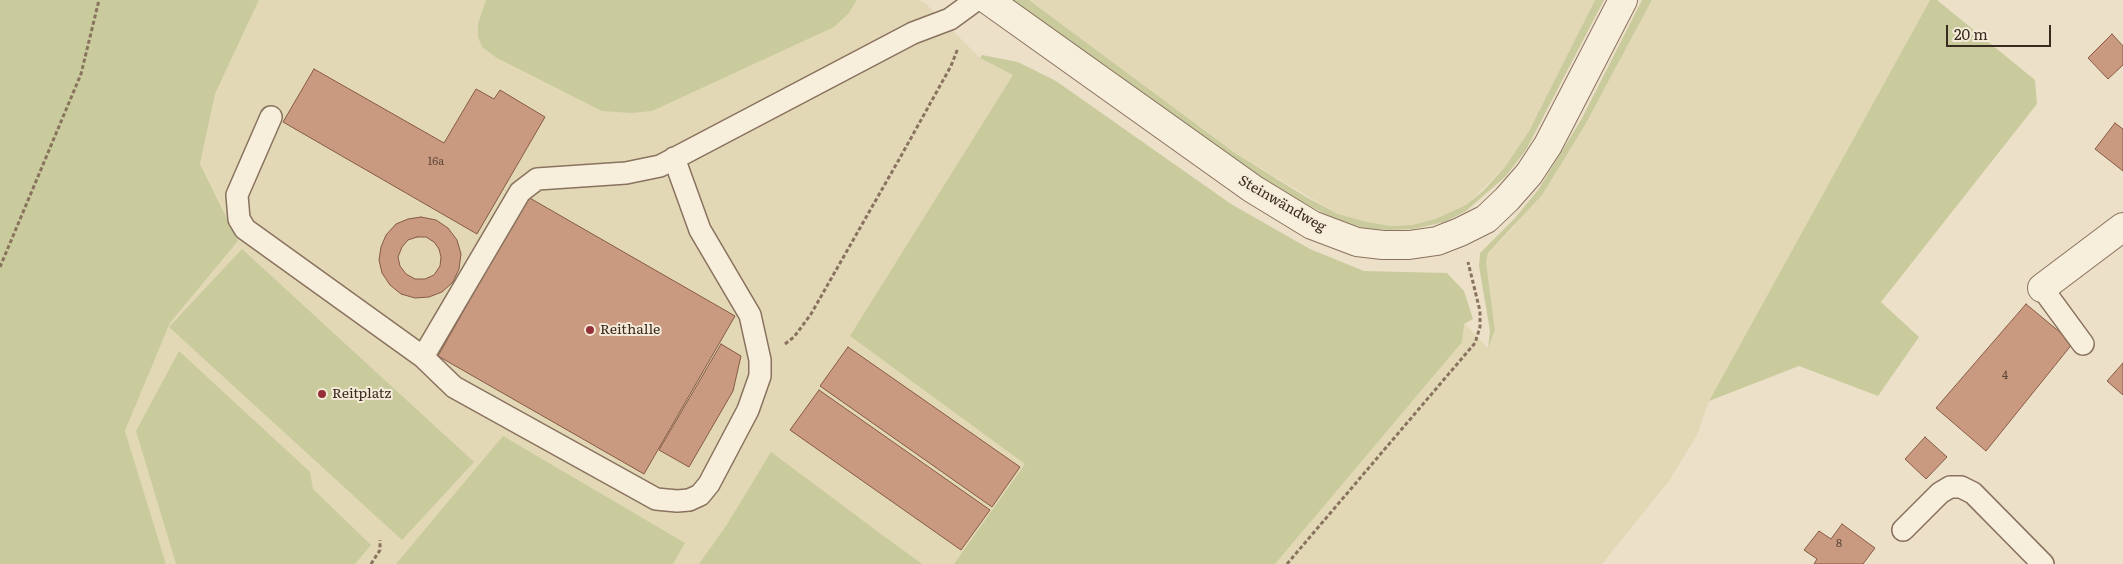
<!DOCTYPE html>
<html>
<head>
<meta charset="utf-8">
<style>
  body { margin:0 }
  #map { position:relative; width:2123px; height:564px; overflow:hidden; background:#ede0c9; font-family:Literata,serif }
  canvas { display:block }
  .scale { position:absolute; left:1946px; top:25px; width:105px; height:22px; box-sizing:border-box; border:2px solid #3a2b21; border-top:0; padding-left:6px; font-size:15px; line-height:18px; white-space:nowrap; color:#3a2b21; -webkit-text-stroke:4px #f5ebd8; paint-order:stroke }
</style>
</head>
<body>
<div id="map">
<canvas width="2123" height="564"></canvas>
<div class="scale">20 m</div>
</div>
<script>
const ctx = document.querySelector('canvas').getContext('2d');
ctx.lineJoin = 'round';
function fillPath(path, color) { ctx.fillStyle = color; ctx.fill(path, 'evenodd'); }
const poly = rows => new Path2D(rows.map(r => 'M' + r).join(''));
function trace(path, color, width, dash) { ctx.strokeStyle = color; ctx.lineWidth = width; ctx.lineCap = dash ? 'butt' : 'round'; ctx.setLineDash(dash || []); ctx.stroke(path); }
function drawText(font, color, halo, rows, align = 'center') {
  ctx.font = font + ' Literata,serif'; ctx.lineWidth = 4; ctx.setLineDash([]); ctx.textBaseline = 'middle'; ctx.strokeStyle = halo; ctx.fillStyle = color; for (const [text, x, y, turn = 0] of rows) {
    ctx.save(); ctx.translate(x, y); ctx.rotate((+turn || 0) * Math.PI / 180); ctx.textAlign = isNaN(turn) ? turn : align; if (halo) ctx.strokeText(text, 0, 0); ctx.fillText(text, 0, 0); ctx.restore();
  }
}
fillPath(poly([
  [259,0,919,0,925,3,980,58,1013,75,1242,222,1464,323,1488,348,1495,330,1486,262,1488,253,1513,228,1585,125,1652,0,1930,0,1709,401,1697,435,1669,481,1602,564,166,564,125,431,170,323,238,241,200,164,215,94],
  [1029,0,1595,0,1529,131,1505,167,1466,205,1435,219,1412,225,1391,226,1367,222,1338,214,1235,153]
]), '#e2d8b6');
fillPath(poly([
  [0,0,259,0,215,94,200,164,238,241,170,323,125,431,166,564,0,564],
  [486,0,857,0,848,14,834,27,652,111,631,113,602,111,497,58,482,47,478,37,478,24],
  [1012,0,1029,0,1235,153,1306,197,1338,214,1367,222,1391,226,1412,225,1435,219,1466,205,1483,191,1505,167,1529,131,1595,0,1604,0,1526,150,1506,176,1466,211,1445,222,1413,229,1389,230,1364,228,1333,218,1304,203,1259,176,1151,101],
  [1642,0,1652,0,1585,125,1542,195,1488,253,1486,262,1495,330,1488,348,1490,331,1479,266,1480,253,1515,218,1538,190,1581,120],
  [1930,0,1937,0,2035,80,2037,104,1881,302,1919,337,1878,396,1799,366,1709,401],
  [982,55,1018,62,1056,81,1231,204,1310,249,1364,271,1447,273,1464,291,1473,319,1464,324,1462,342,1275,564,954,564,1025,464,850,336,1013,75,980,58],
  [242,249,474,462,402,540,169,327],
  [179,351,310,472,313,489,371,545,355,564,176,564,136,431],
  [503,436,685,543,673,564,396,564],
  [771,452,877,531,922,564,699,564,726,526]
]), '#c9cb9d');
const building = poly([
  [2112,34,2123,46,2123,65,2108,79,2088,58,2112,34],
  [314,69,444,143,476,89,494,99,500,90,545,117,477,234,283,122,314,69],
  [2115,123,2123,129,2123,171,2095,149,2115,123],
  [528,197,735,316,644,474,438,356,528,197],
  [421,217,436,220,448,228,457,240,461,254,459,269,453,282,442,292,429,297,415,298,401,294,390,285,382,273,379,260,381,247,386,235,396,224,408,219,421,217],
  [417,237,426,237,434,242,439,249,441,257,440,266,434,275,425,279,415,279,406,274,400,266,398,257,402,247,408,240,417,237],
  [2026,304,2073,343,1986,451,1936,408,2026,304],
  [721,344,741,356,733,391,689,467,659,450,721,344],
  [848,347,1020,467,992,507,820,386,848,347],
  [2123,363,2123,395,2107,381,2123,363],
  [819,390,990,510,961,550,790,430,819,390],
  [1925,437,1947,457,1926,479,1905,459,1925,437],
  [1842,524,1875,548,1863,564,1814,564,1817,559,1804,550,1819,531,1831,539,1842,524]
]);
fillPath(building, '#c99a80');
trace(building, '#875b45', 1);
const service = poly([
  [271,117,237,195,239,219,245,229,423,357,454,387,656,499,677,501,689,500,700,495,709,484,748,410,760,376,760,360,750,315,700,230,674,158],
  [2042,288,2083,344],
  [423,357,520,192,537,179,626,173,660,166,913,33,950,19,976,0],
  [1903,530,1940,493,1950,487,1961,487,1973,493,2043,564]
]);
const minor = poly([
  [988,0,1253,189,1312,225,1357,242,1383,245,1409,245,1437,241,1460,232,1486,219,1507,199,1529,174,1548,145,1623,0],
  [2042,288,2123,227]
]);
trace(service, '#89725e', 24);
trace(minor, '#89725e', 30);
trace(poly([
  [0,267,81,74,99,0],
  [785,344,794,337,811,314,901,156,951,66,958,48],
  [371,564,380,550,380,540],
  [1287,564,1475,343,1480,327,1480,311,1468,262]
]), '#89725e', 3, [4, 2.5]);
trace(service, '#f8eedc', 21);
trace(minor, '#f8eedc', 28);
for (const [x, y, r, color] of [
  [590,330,5,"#953038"],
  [322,394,5,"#953038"]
]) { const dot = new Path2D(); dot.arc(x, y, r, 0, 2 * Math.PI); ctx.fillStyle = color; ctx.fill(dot); trace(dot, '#f5ebd8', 2); }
drawText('11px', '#5e4739', null, [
  ["16a",436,162],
  ["4",2005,376],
  ["8",1839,544]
]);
drawText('14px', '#3a2b21', '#f5ebd8', [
  ["Steinwändweg",1282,204,30]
]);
drawText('14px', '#3a2b21', '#f5ebd8', [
  ["Reithalle",600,330],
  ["Reitplatz",332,394]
], 'left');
</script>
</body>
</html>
